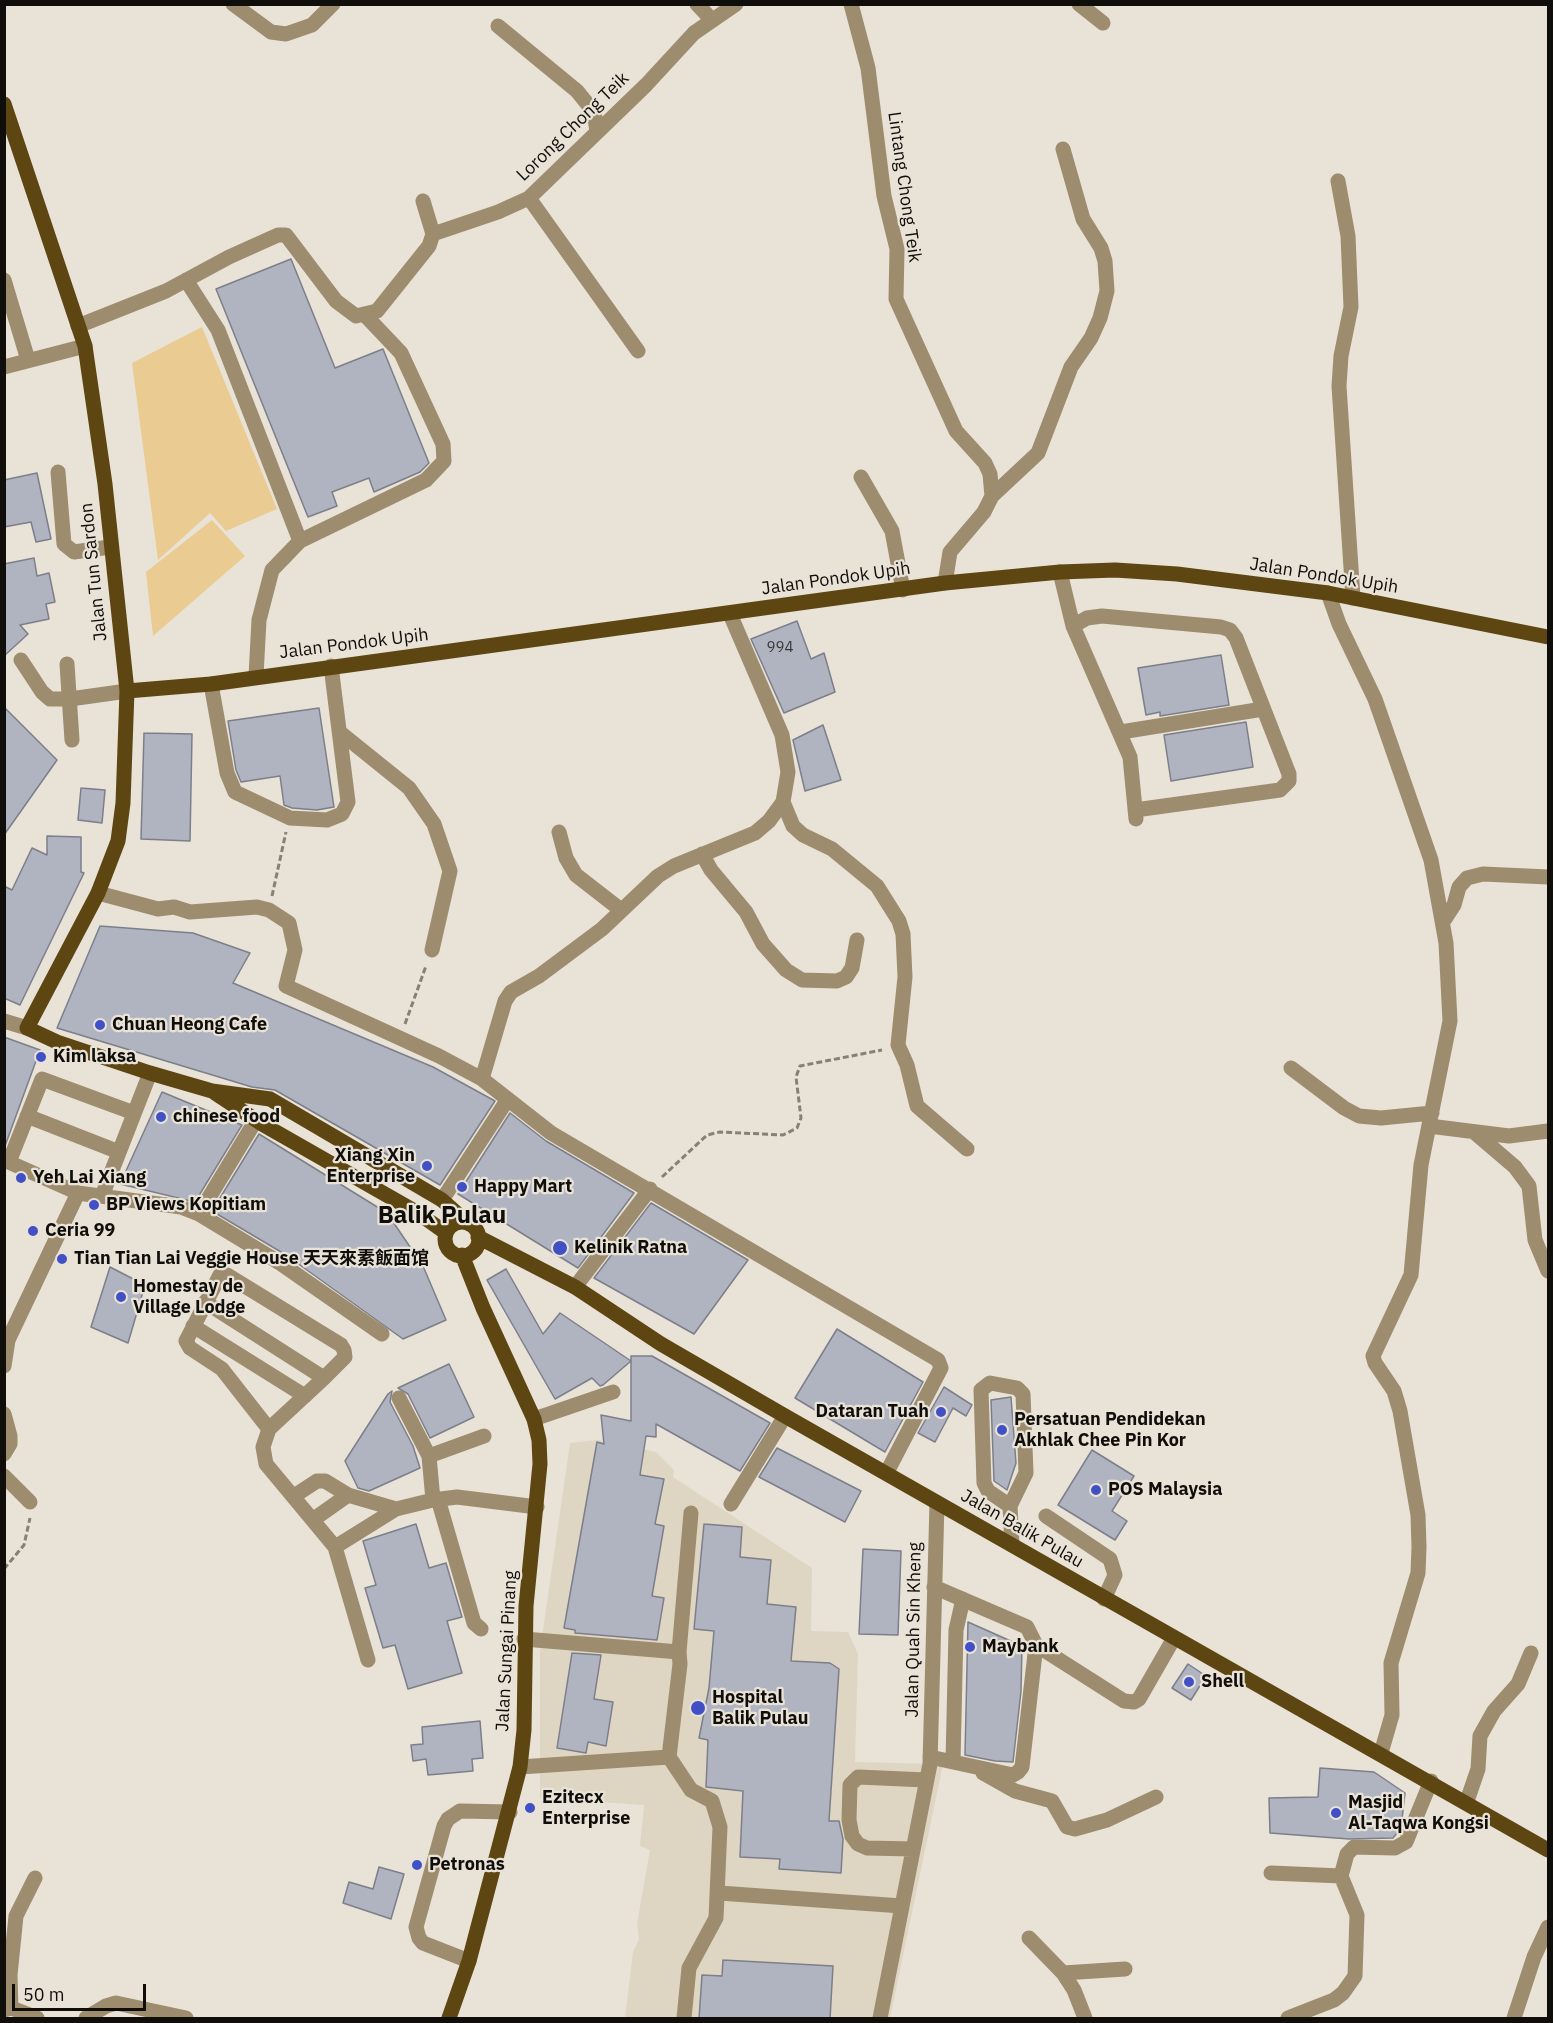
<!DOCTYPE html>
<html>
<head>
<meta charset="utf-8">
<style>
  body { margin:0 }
  #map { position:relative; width:1553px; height:2023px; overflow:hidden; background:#e9e2d7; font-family:"IBM Plex Sans",sans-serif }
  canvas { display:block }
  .frame { position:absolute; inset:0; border:6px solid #100e0a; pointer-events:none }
  .scale { position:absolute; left:12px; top:1984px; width:134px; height:27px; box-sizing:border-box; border:3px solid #100e0a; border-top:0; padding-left:8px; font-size:18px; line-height:21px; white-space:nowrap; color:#100e0a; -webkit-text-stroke:4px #e9e2d7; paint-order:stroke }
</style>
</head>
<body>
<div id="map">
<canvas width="1553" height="2023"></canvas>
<div class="frame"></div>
<div class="scale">50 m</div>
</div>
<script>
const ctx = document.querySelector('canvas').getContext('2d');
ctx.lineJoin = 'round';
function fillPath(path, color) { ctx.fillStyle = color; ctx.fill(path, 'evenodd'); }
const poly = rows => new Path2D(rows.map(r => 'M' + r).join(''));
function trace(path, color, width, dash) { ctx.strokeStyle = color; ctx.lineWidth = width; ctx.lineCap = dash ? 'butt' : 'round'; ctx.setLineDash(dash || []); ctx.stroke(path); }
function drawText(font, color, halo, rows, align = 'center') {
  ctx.font = font + ' "IBM Plex Sans","Noto Sans SC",sans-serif'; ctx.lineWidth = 4.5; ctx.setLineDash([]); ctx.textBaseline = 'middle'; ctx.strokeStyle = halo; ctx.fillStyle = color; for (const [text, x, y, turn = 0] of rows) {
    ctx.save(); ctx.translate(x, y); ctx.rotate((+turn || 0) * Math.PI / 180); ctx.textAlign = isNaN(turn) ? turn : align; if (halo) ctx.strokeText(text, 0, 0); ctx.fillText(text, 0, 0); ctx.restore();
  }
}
fillPath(poly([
  [598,1440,656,1452,674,1470,673,1477,812,1568,811,1631,848,1632,858,1654,855,1762,943,1764,890,2018,625,2018,633,1952,639,1939,637,1924,650,1850,640,1846,644,1805,540,1798,540,1651,570,1443]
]), '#dfd5c3');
fillPath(poly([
  [202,327,277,509,226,531,210,513,158,560,132,363],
  [212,520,245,556,153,636,146,572]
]), '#eacb91');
const building = poly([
  [291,259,335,368,383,349,429,463,420,472,374,492,369,478,332,492,337,506,308,517,216,289,291,259],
  [37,473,51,539,36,542,31,522,4,527,4,480,37,473],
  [34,558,37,576,49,573,55,602,46,604,49,619,20,625,28,634,4,656,4,564,34,558],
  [797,621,811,659,824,653,835,692,784,713,751,639,797,621],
  [1221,655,1229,705,1160,716,1160,712,1146,715,1138,668,1221,655],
  [4,707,57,760,4,835,4,707],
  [319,708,334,807,317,810,292,808,284,805,280,776,241,782,236,770,228,721,319,708],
  [1246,722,1253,767,1171,781,1164,735,1246,722],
  [823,725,841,780,805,791,793,740,823,725],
  [144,733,192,734,190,841,141,839,144,733],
  [81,788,105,790,102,823,78,820,81,788],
  [47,836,81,837,81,872,84,873,20,1005,4,998,4,886,12,890,32,848,47,855,47,836],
  [100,926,193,933,250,953,233,983,433,1067,495,1101,440,1185,275,1090,252,1087,57,1028,100,926],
  [4,1037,40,1050,5,1146,4,1146,4,1037],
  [162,1092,242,1125,195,1202,120,1184,162,1092],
  [510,1113,546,1141,634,1193,578,1268,458,1194,510,1113],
  [259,1134,387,1213,423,1266,446,1320,403,1339,286,1255,212,1211,259,1134],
  [651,1203,748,1260,694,1334,594,1278,651,1203],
  [110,1267,145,1285,128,1343,91,1327,110,1267],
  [506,1269,543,1334,560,1313,631,1361,631,1356,652,1356,770,1423,740,1471,656,1424,656,1437,646,1436,640,1475,664,1479,655,1524,664,1526,652,1596,664,1598,657,1640,575,1633,575,1630,564,1628,597,1442,604,1444,601,1415,631,1421,631,1361,603,1385,600,1386,592,1378,555,1399,487,1280,506,1269],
  [837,1329,923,1382,885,1452,795,1398,837,1329],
  [449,1364,474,1417,430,1438,408,1394,398,1388,449,1364],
  [944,1387,972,1405,966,1416,953,1408,935,1442,918,1433,944,1387],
  [392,1391,390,1402,413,1446,420,1468,369,1491,358,1488,345,1461,388,1394,392,1391],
  [1011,1397,1016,1463,1007,1490,994,1481,991,1400,1011,1397],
  [777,1448,861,1491,845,1522,759,1477,777,1448],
  [1092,1450,1134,1476,1112,1511,1127,1521,1115,1540,1058,1505,1092,1450],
  [416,1524,429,1568,446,1563,462,1617,447,1621,462,1673,408,1689,395,1645,383,1648,365,1588,376,1585,363,1541,416,1524],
  [704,1524,742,1527,740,1557,771,1560,767,1604,796,1607,791,1661,830,1663,839,1669,829,1821,839,1821,843,1839,841,1873,779,1869,780,1859,740,1857,743,1791,706,1787,708,1740,699,1738,709,1688,714,1631,694,1629,704,1524],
  [863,1549,901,1551,898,1635,859,1634,863,1549],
  [968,1622,1022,1646,1021,1691,1013,1762,995,1761,965,1755,968,1622],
  [572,1653,601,1655,594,1699,613,1702,606,1746,588,1742,586,1753,557,1748,572,1653],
  [1188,1664,1206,1676,1191,1700,1172,1688,1188,1664],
  [480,1721,483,1758,472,1759,473,1771,428,1775,426,1759,413,1761,411,1745,423,1744,422,1727,480,1721],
  [1320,1768,1374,1772,1405,1793,1401,1828,1393,1838,1349,1839,1270,1833,1269,1798,1318,1797,1320,1768],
  [379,1867,404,1874,391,1919,343,1903,349,1882,373,1889,379,1867],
  [723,1960,833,1966,830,2019,699,2019,702,1975,722,1976,723,1960]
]);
fillPath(building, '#b0b4c0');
trace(building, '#7c7f8a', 1.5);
trace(poly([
  [272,896,286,832],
  [405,1024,426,966],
  [662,1177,707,1135,720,1132,783,1135,797,1128,801,1118,796,1077,800,1066,882,1050],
  [4,1569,24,1545,30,1518]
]), '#858179', 3, [6, 3]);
trace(poly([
  [233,4,271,32,286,34,312,25,333,4],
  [697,4,712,20],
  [851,4,868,68,884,196,897,249,896,299,956,431,985,463,990,474,992,496],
  [1079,4,1103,23],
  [498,26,577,91,594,112,597,131],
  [1338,181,1348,236,1351,307,1341,356,1339,386,1353,598],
  [529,198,638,351],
  [423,201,433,234],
  [4,280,28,360],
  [186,280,218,330,300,541],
  [78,326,166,291,229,257,278,235,286,235,336,301,356,316,377,311,429,246,433,234,498,212,529,198,646,85,694,33,736,4],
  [4,367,85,346],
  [58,472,64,544,74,552,110,547],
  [861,477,892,531,903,590],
  [1060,572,1073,626,1130,757,1136,819],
  [945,583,950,552,984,512,992,496,1038,453,1071,367,1091,338,1100,318,1107,291,1105,261,1101,248,1083,219,1063,149],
  [1328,593,1339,624,1375,699,1431,860,1446,943,1450,1021,1421,1165,1411,1275,1373,1356,1375,1363,1394,1391,1400,1411,1418,1515,1419,1547,1418,1573,1391,1663,1392,1715,1381,1753],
  [1073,626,1087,618,1102,616,1221,627,1230,630,1236,638,1289,774,1289,781,1280,790,1135,810],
  [21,660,42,692,50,699,70,699,127,691],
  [67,664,72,740],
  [256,676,259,620,272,570,300,541,426,480,444,461,443,444,401,353,364,314],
  [211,684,227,773,235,792,290,818,327,820,342,814,348,802,331,666],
  [1121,732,1263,709],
  [342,734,409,788,434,824,450,871,432,950],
  [783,802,793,826,803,835,832,849,877,886,899,921,903,934,905,977,898,1045,907,1065,917,1106,967,1149],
  [559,832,566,858,576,875,621,910],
  [702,854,711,870,746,912,763,944,786,970,802,980,837,981,846,977,852,968,857,940],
  [98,893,158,909,174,907,190,912,257,907,269,910,289,923,295,950,286,986,439,1056,482,1079,551,1133,938,1360,941,1368,887,1472],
  [1443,922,1454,905,1459,887,1467,878,1483,874,1548,877],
  [4,1021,27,1028],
  [1291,1068,1344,1108,1359,1116,1381,1118,1432,1113],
  [482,1079,505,1001,511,992,539,976,602,929,658,876,674,866,755,833,769,821,783,802,788,772,782,735,730,614],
  [27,1116,119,1152],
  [1429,1126,1509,1136,1548,1131],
  [1474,1132,1515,1167,1529,1186,1535,1240,1548,1271],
  [4,1160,78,1193,181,1207,199,1214,280,1263,382,1334],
  [9,1162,42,1079,134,1113],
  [102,1196,150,1073],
  [442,1200,508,1099],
  [199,1214,256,1120],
  [575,1287,650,1189],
  [205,1302,324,1378],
  [193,1326,305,1396],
  [4,1366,8,1340,78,1193],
  [399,1398,429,1456,433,1500],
  [4,1414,10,1436,10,1444,4,1454],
  [534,1419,613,1392],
  [269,1429,222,1369,190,1348,186,1341,220,1275,227,1275,341,1345,344,1350,345,1357,324,1378,269,1429,263,1447,266,1464,335,1547],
  [429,1456,484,1436],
  [4,1476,30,1502],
  [294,1496,317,1481,325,1481,348,1495,396,1509],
  [438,1499,474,1623,481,1629],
  [731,1504,785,1416],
  [1010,1506,1026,1473,1023,1394,1017,1388,990,1383,981,1390,984,1483,988,1491,1010,1506,1012,1545],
  [1046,1516,1110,1559,1115,1575,1104,1599],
  [314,1519,348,1495],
  [1036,1645,1124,1701,1134,1702,1139,1699,1174,1638],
  [679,1652,691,1513],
  [368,1660,335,1547,396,1509,433,1500,457,1497,537,1507],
  [669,1757,691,1790,712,1801,720,1827,716,1918,689,1968,684,2018],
  [930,1757,1013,1775,1018,1772,1022,1767,1036,1645,1027,1627,934,1587],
  [953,1762,956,1630,963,1599],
  [520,1767,669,1757,680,1664,679,1652,524,1639],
  [983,1773,1015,1791,1052,1801,1067,1827,1075,1829,1107,1820,1156,1797],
  [1467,1801,1478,1769,1480,1736,1494,1711,1518,1684,1531,1653],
  [913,1849,867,1848,858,1844,852,1836,849,1820,850,1785,858,1777,926,1780],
  [1271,1873,1341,1876],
  [719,1893,902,1906],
  [1029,1938,1063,1973,1074,1990,1085,2018],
  [469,1961,423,1943,419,1938,416,1927,444,1826,448,1819,460,1811,510,1812],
  [1063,1973,1125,1969],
  [4,2005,37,2018],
  [4,2010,11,2008,10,1975,16,1916,35,1878],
  [86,2018,106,2006,116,2003,186,2018],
  [880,2018,930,1764,937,1503],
  [1288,2018,1334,2000,1343,1993,1355,1976,1357,1915,1341,1876,1347,1854,1354,1847,1395,1848,1406,1842,1431,1781],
  [1514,2018,1534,1957,1548,1927]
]), '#9d8c6d', 15);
trace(poly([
  [4,104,85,346,105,484,127,691,123,803,118,841,98,893,27,1028,57,1042,150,1073,212,1091,270,1099,442,1200,469,1224],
  [127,691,211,684,945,583,1060,572,1115,570,1177,574,1328,593,1548,637],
  [215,1093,262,1124,418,1213,446,1233],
  '445 1239a17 17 0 1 1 34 0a17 17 0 1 1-34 0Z',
  [478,1237,575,1287,661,1344,785,1416,1548,1850],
  [449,2018,469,1961,520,1767,524,1730,526,1606,540,1464,539,1440,534,1419,483,1308,462,1255]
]), '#5e4612', 15);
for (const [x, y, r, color] of [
  [100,1025,6,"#4151c5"],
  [41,1057,6,"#4151c5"],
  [161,1117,6,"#4151c5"],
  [427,1166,6,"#4151c5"],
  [21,1178,6,"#4151c5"],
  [462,1187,6,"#4151c5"],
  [94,1205,6,"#4151c5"],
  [33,1231,6,"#4151c5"],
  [560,1248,8,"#4151c5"],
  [62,1259,6,"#4151c5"],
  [121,1297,6,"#4151c5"],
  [941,1412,6,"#4151c5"],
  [1002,1430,6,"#4151c5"],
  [1096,1490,6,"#4151c5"],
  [970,1647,6,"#4151c5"],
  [1189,1682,6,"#4151c5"],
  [698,1708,8,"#4151c5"],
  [530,1808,6,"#4151c5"],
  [1336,1813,6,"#4151c5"],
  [417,1865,6,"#4151c5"]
]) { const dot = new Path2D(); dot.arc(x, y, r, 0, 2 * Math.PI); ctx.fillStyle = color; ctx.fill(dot); trace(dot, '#e9e2d7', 2); }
drawText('15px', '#383838', null, [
  ["994",780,648]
]);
drawText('18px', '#100e0a', '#e9e2d7', [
  ["Lorong Chong Teik",573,127,-44],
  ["Lintang Chong Teik",904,187,82],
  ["Jalan Tun Sardon",94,572,-96],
  ["Jalan Pondok Upih",1324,576,9],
  ["Jalan Pondok Upih",836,579,-8],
  ["Jalan Pondok Upih",354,644,-7],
  ["Jalan Balik Pulau",1022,1529,30],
  ["Jalan Quah Sin Kheng",914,1630,-89],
  ["Jalan Sungai Pinang",507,1651,-87]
]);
drawText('bold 18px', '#100e0a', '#e9e2d7', [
  ["Chuan Heong Cafe",112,1025],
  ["Kim laksa",53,1057],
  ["chinese food",173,1117],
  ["Xiang Xin",415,1156,"right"],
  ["Enterprise",415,1177,"right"],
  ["Yeh Lai Xiang",33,1178],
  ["Happy Mart",474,1187],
  ["BP Views Kopitiam",106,1205],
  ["Ceria 99",45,1231],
  ["Kelinik Ratna",574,1248],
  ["Tian Tian Lai Veggie House 天天來素飯面馆",74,1259],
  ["Homestay de",133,1287],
  ["Village Lodge",133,1308],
  ["Dataran Tuah",929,1412,"right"],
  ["Persatuan Pendidekan",1014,1420],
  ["Akhlak Chee Pin Kor",1014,1441],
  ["POS Malaysia",1108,1490],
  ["Maybank",982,1647],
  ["Shell",1201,1682],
  ["Hospital",712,1698],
  ["Balik Pulau",712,1719],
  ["Ezitecx",542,1798],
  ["Enterprise",542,1819],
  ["Masjid",1348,1803],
  ["Al-Taqwa Kongsi",1348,1824],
  ["Petronas",429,1865]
], 'left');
drawText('bold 24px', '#100e0a', '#e9e2d7', [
  ["Balik Pulau",442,1216]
]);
</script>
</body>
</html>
